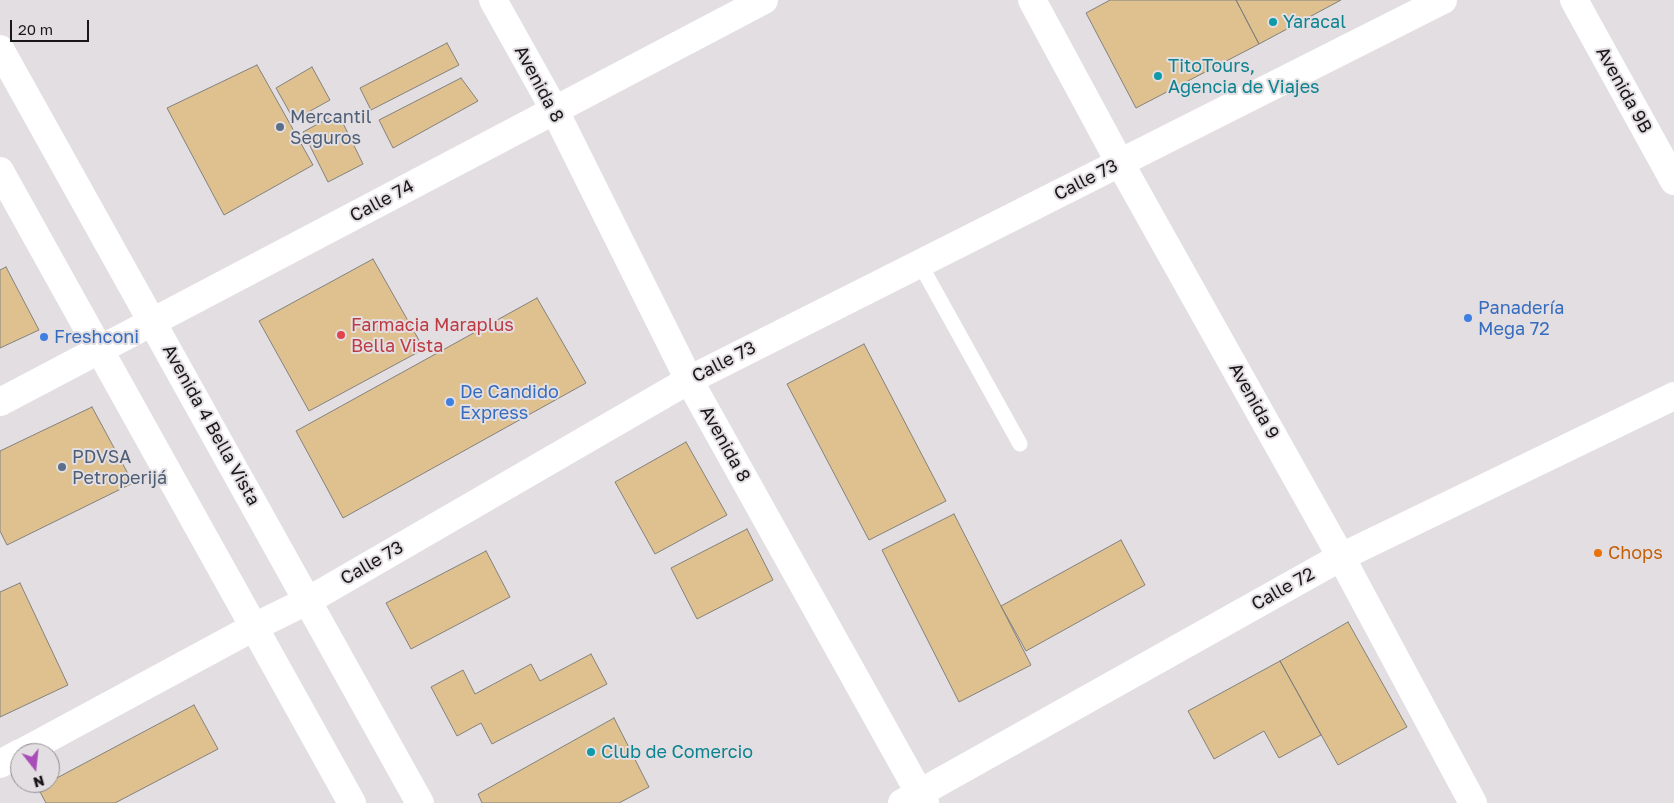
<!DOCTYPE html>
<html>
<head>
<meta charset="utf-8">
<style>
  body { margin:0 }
  #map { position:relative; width:1674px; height:803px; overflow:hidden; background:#e2dee2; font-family:"Golos Text",sans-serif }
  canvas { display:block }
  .north { position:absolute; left:10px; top:743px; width:50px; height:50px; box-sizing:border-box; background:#e2dee2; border:1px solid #928e92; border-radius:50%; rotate:164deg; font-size:14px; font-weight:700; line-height:20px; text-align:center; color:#191719 }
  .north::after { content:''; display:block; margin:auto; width:18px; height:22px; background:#a94eb8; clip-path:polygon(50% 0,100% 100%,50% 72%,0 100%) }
  .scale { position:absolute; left:10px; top:20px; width:79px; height:22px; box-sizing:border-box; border:2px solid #191719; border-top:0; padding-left:6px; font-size:15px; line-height:18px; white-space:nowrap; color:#191719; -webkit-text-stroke:4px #e2dee2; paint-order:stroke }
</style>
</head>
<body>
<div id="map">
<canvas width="1674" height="803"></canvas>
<div class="north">N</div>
<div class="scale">20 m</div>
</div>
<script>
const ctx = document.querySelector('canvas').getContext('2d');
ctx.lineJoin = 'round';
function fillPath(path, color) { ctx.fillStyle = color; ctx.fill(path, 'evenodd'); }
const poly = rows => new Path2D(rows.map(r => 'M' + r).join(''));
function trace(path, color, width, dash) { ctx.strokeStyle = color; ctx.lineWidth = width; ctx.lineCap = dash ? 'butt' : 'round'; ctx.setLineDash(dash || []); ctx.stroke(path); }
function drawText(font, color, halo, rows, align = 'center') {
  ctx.font = font + ' "Golos Text",sans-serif'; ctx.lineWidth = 4; ctx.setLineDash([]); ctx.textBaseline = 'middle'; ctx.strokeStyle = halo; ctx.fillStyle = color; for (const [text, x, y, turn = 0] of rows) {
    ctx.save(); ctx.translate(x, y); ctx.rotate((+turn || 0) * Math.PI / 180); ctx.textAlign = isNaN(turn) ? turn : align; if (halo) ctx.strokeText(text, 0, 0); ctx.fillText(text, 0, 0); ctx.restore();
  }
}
const building = poly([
  [1110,0,1236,0,1259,44,1136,108,1086,13,1110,0],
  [1236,0,1341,0,1259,44,1236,0],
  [447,43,459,65,371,110,360,88,447,43],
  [257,65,313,165,224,215,167,108,257,65],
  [312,67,330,100,294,120,276,88,312,67],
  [461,78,478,101,393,148,379,120,461,78],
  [338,113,363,164,328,182,303,132,338,113],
  [373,259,424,349,309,411,259,321,373,259],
  [6,267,39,330,0,348,0,270,6,267],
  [537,298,586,383,343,518,296,431,537,298],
  [864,344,946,501,869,540,787,384,864,344],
  [92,407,133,483,7,545,0,531,0,451,92,407],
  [686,442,727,515,655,554,615,482,686,442],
  [954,514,1031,665,959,702,882,550,954,514],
  [747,529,773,580,697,619,671,568,747,529],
  [1121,540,1145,585,1026,651,1001,606,1121,540],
  [486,551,510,597,411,649,386,603,486,551],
  [20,583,68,685,0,717,0,592,20,583],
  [1348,622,1407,727,1338,765,1280,661,1348,622],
  [591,654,607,684,492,744,481,723,457,736,431,687,463,670,475,694,531,664,540,681,591,654],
  [1280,661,1321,735,1279,758,1264,731,1214,759,1188,711,1280,661],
  [194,705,218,749,115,803,46,803,38,788,194,705],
  [614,718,649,787,619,803,482,803,478,794,614,718]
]);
fillPath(building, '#dfc08f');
trace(building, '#83817d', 1);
trace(poly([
  [920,264,1020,444]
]), '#fff', 15);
trace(poly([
  [493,0,554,109,689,380,925,803],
  [1032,0,1120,163,1341,557,1473,803],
  [1574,0,1674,181],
  [0,402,764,0],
  [21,753,254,627,309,600,689,380,1443,0],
  [0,764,20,753],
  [902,803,1341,557,1674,396]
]), '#fff', 28);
trace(poly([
  [0,49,420,803],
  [0,171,352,803]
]), '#fff', 28);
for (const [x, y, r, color] of [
  [1273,22,5,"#0f9aa8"],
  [1158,76,5,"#0f9aa8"],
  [280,127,5,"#5c6f8a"],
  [1468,318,5,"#3f7fe0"],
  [341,335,5,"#e0444e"],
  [44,337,5,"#3f7fe0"],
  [450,402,5,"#3f7fe0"],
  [62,467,5,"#5c6f8a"],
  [1598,553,5,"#e8710a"],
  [591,752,5,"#0f9aa8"]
]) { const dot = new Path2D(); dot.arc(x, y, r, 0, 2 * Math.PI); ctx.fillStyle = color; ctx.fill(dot); trace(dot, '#e2dee2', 2); }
drawText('18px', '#0d838f', '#e2dee2', [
  ["Yaracal",1283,22],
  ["TitoTours,",1168,66],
  ["Agencia de Viajes",1168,87],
  ["Club de Comercio",601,752]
], 'left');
drawText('18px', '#191719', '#e2dee2', [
  ["Avenida 8",539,84,62],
  ["Avenida 9B",1624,90,61],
  ["Calle 73",1086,180,-27],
  ["Calle 74",382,201,-28],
  ["Calle 73",724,362,-27],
  ["Avenida 9",1254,401,61],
  ["Avenida 4 Bella Vista",211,425,61],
  ["Avenida 8",725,444,61],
  ["Calle 73",372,563,-30],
  ["Calle 72",1283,589,-29]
]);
drawText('18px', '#4e5e75', '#e2dee2', [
  ["Mercantil",290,117],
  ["Seguros",290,138],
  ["PDVSA",72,457],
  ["Petroperijá",72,478]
], 'left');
drawText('18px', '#366cbe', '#e2dee2', [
  ["Panadería",1478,308],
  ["Mega 72",1478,329],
  ["Freshconi",54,337],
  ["De Candido",460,392],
  ["Express",460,413]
], 'left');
drawText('18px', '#be3a42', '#e2dee2', [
  ["Farmacia Maraplus",351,325],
  ["Bella Vista",351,346]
], 'left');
drawText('18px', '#c56008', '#e2dee2', [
  ["Chops",1608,553]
], 'left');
</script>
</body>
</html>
